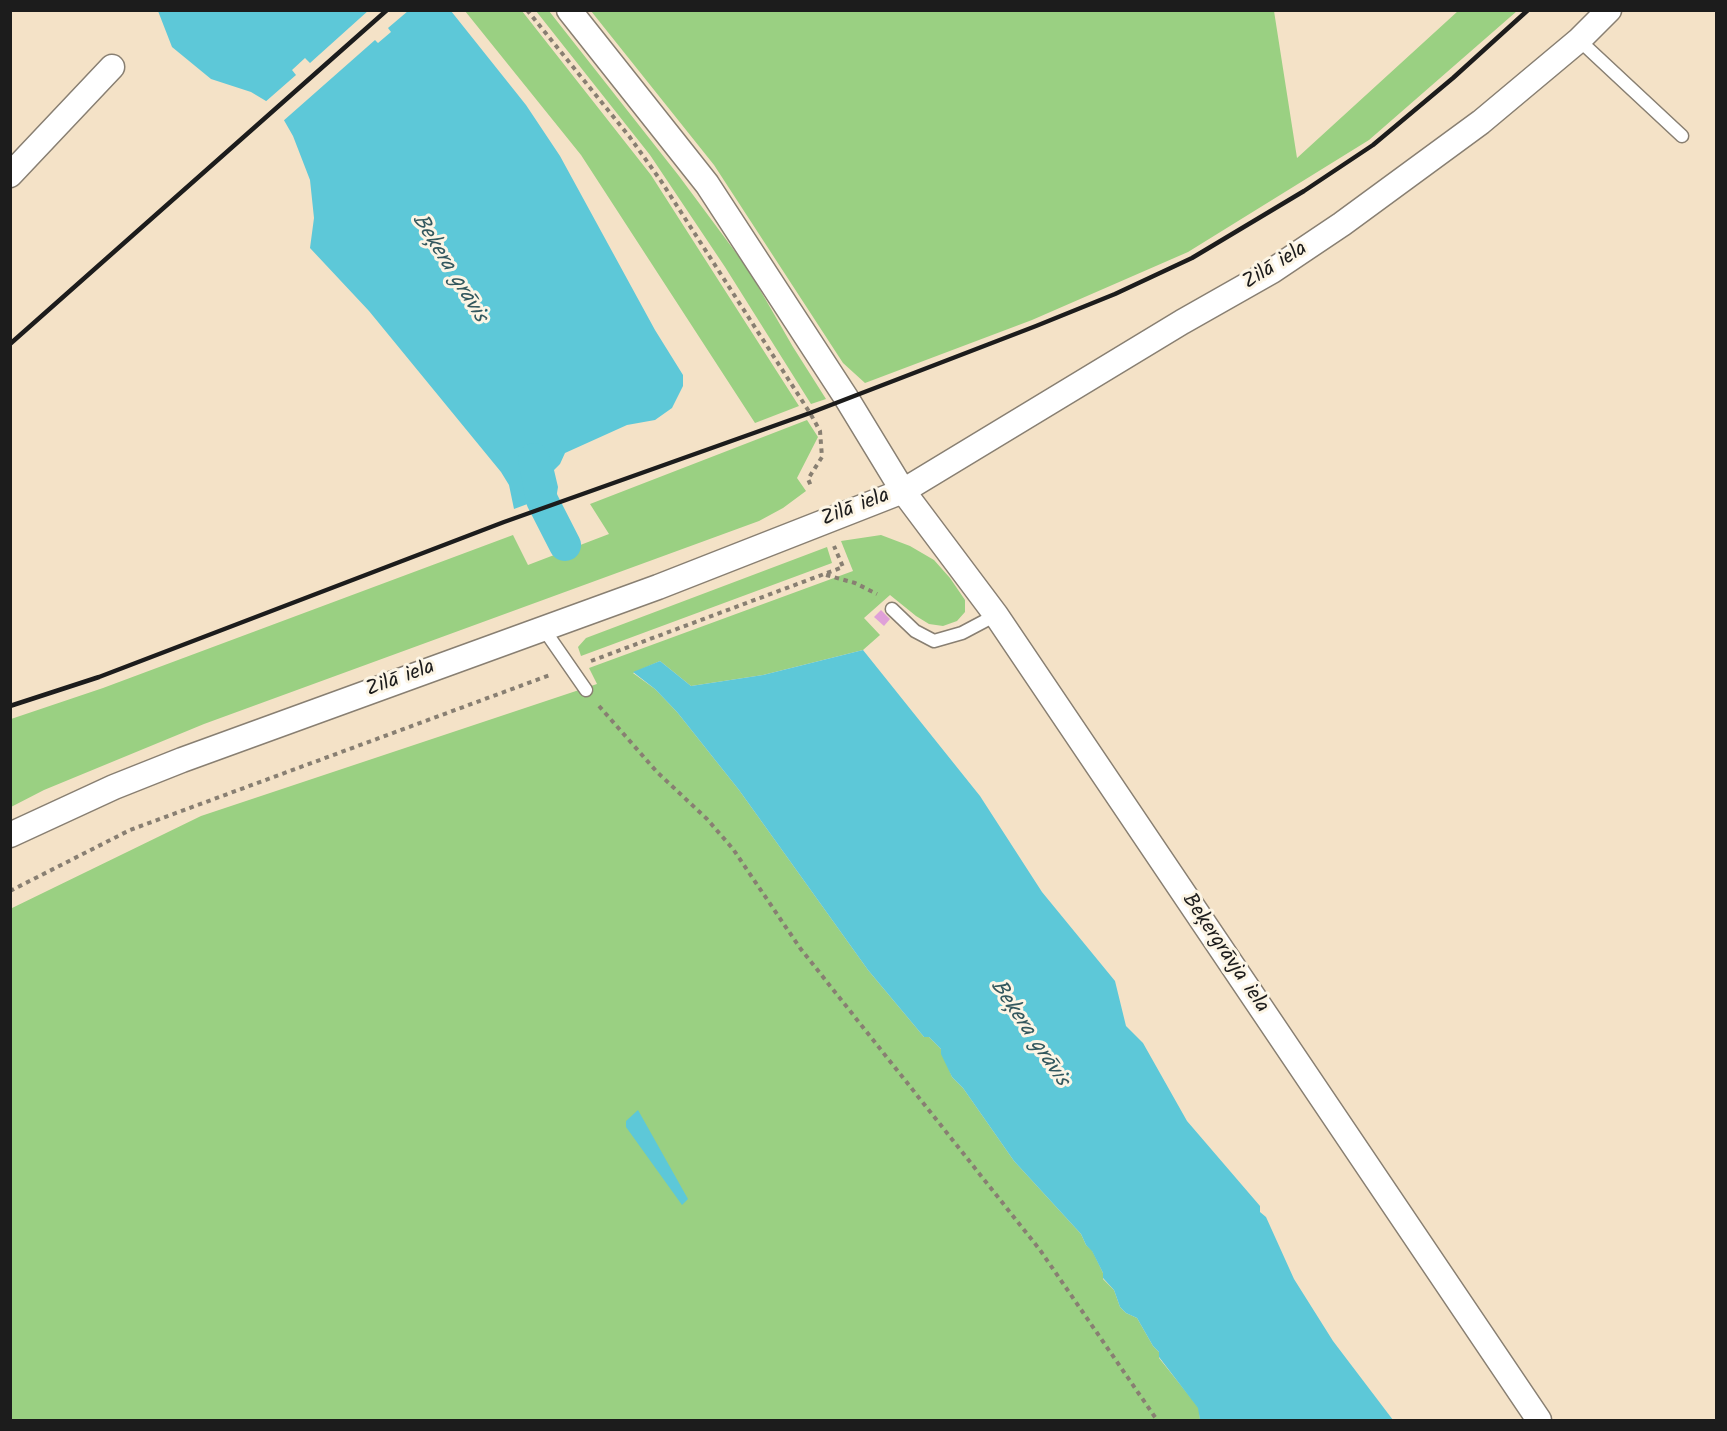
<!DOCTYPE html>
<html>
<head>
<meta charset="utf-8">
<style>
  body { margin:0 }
  #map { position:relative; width:1727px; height:1431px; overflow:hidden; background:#f4e2c7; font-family:Kalam,sans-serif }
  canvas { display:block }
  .frame { position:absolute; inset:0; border:12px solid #1c1c1c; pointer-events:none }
</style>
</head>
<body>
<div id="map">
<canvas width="1727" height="1431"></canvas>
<div class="frame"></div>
</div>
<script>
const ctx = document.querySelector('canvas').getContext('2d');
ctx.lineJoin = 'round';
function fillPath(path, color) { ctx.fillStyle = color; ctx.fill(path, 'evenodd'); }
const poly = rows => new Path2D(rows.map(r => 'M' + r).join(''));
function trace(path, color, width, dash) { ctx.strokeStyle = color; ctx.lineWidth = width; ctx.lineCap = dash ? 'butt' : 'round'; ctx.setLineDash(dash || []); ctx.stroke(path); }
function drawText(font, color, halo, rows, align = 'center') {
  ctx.font = font + ' Kalam,sans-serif'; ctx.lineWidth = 6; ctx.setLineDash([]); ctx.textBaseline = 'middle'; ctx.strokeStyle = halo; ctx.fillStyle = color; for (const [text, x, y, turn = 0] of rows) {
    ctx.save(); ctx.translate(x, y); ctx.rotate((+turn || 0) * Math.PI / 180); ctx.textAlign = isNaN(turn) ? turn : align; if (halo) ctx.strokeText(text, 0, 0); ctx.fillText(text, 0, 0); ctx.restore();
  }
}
fillPath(poly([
  [465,11,522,11,651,175,799,406,755,423,581,155],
  [536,11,549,11,679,176,748,269,793,347,826,399,811,404,725,267,650,155],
  [591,11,1274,11,1297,158,1458,11,1517,11,1369,140,1188,252,1032,320,865,383,843,363,714,165],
  [807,420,818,437,797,478,806,491,783,508,759,521,204,724,44,790,11,807,11,719,103,688,513,535,528,565,609,534,590,504],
  [881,535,910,546,934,560,950,578,965,600,965,612,957,621,943,626,929,624,916,616,890,595,864,618,880,635,863,650,763,675,691,686,660,661,633,673,655,689,677,712,739,790,868,970,924,1037,929,1037,941,1049,952,1077,963,1088,1014,1161,1081,1234,1086,1245,1092,1250,1103,1273,1103,1279,1114,1290,1120,1307,1126,1313,1137,1318,1153,1346,1159,1352,1159,1358,1199,1408,1200,1420,11,1420,10,909,201,816,597,684,589,668,853,571,841,541],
  [827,547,832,563,581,656,578,647,586,638]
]), '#9ad082');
fillPath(poly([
  [158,11,451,11,526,105,560,156,655,330,683,375,683,386,672,408,655,420,627,425,565,453,560,464,554,470,558,487,557,493,514,509,509,485,501,472,369,311,310,248,314,218,310,180,293,136,281,115,271,104,251,92,211,79,172,47],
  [863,650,980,796,1042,892,1115,981,1126,1026,1143,1043,1187,1121,1260,1206,1260,1212,1266,1217,1294,1279,1333,1341,1393,1420,1200,1420,1198,1408,1159,1357,1159,1352,1153,1346,1137,1318,1126,1313,1120,1307,1114,1290,1103,1278,1103,1273,1092,1251,1086,1245,1081,1234,1014,1161,963,1088,952,1077,941,1054,941,1049,929,1037,924,1037,868,970,739,790,677,712,655,689,633,672,660,661,691,686,763,675],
  [638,1110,688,1199,682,1205,626,1127,626,1121]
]), '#5dc8d8');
fillPath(poly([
  [369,10,408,11,388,28,391,32,378,43,375,40,282,122,270,106,264,103,296,75,292,70,305,58,310,63]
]), '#f4e2c7');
trace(poly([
  [534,459,542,500,565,545]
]), '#5dc8d8', 32);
fillPath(poly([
  [881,610,890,619,884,626,874,617]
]), '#dfa0d8');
const service = poly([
  [1579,40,1682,136],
  [892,609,915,631,934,641,962,633,996,615],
  [543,628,586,690]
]);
const minor = poly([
  [569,10,707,184,847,399,903,491,996,615,1539,1420],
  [10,175,112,67],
  [10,835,114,787,182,760,658,587,903,491,1182,322,1272,271,1342,224,1481,122,1579,40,1609,10]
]);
trace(service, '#887f72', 15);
trace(minor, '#887f72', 27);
trace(poly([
  [527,10,629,136,661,181,810,413,820,431,822,457,808,479,811,486],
  [826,575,855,583,877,594],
  [591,661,843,567,834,546],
  [599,706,657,772,707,819,733,849,800,948,1040,1250,1157,1420],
  [10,891,130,830,550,675]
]), '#887f72', 4, [4.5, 4.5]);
trace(service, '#fff', 12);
trace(minor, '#fff', 24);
trace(poly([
  [10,344,387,10],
  [10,706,99,677,504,522,810,413,1036,326,1115,294,1192,258,1304,191,1373,145,1453,78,1528,10]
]), '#1c1c1c', 4.5);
drawText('21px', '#1c1c1c', '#fcf5e5', [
  ["Zilā iela",1276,267,-32],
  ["Zilā iela",856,509,-21],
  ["Zilā iela",401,680,-20],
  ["Beķergrāvja iela",1224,954,56]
]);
drawText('italic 22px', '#33585e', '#fcf5e5', [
  ["Beķera grāvis",448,269,58],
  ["Beķera grāvis",1028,1034,56]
]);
</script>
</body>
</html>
